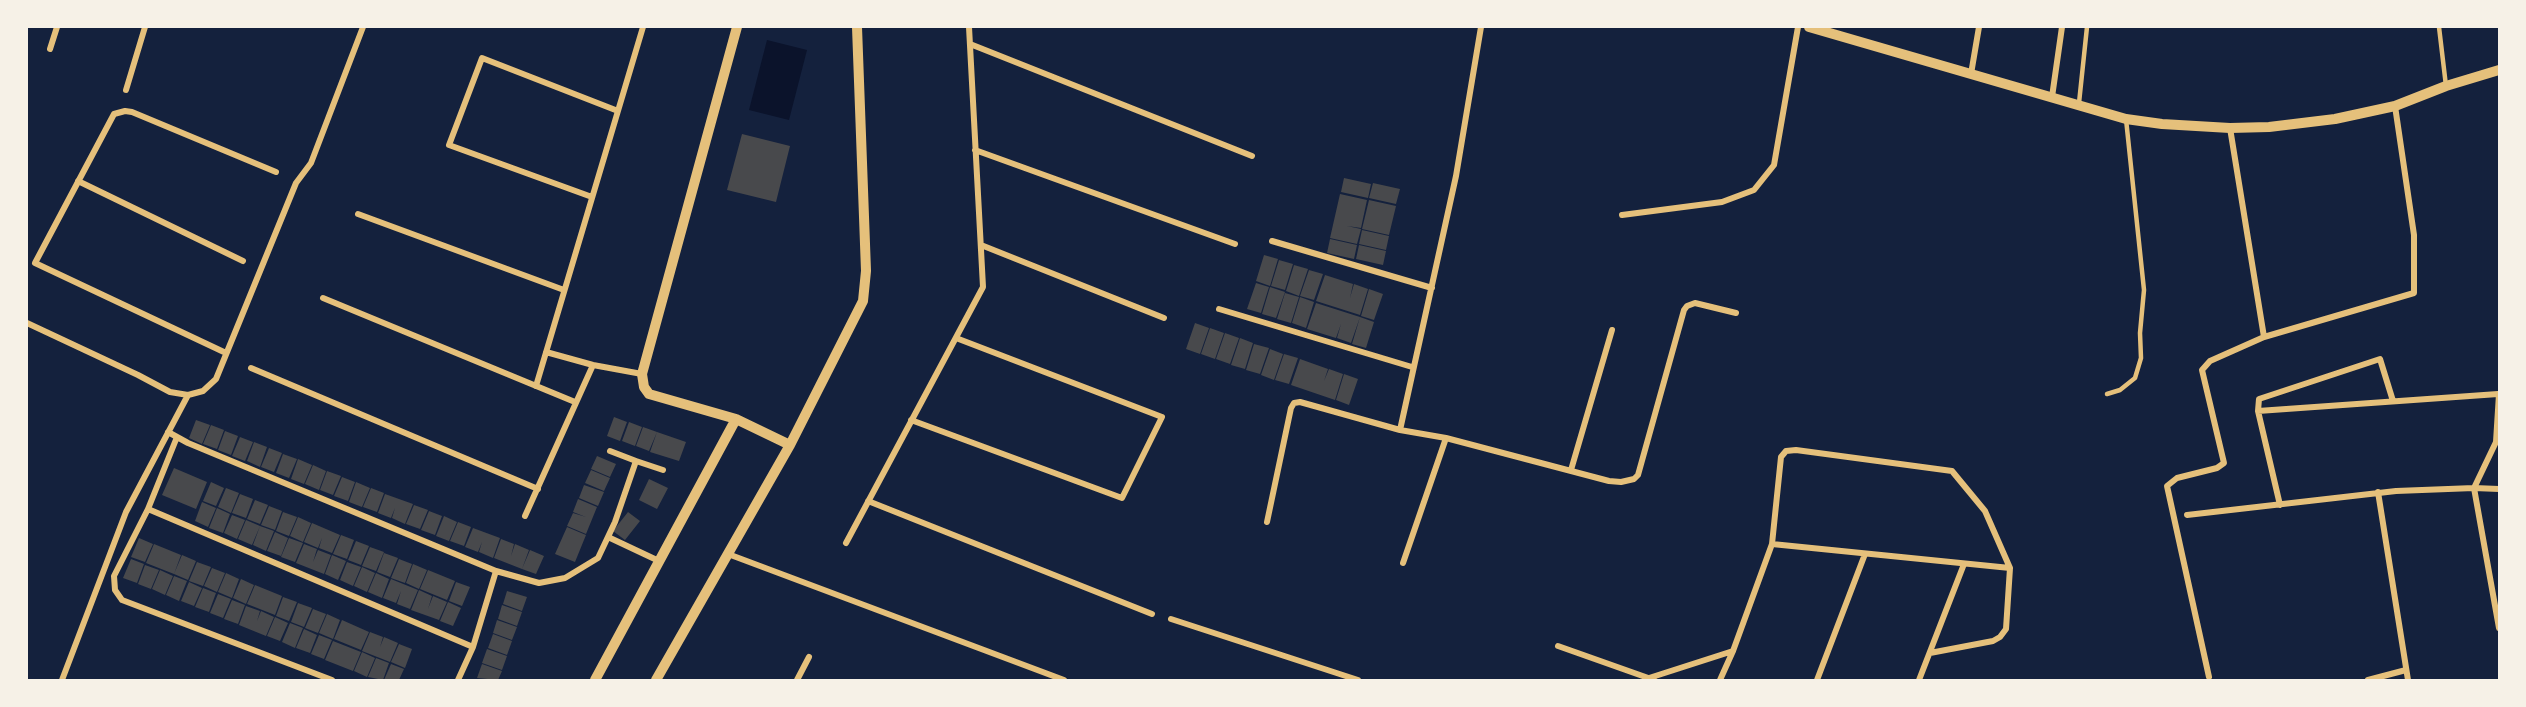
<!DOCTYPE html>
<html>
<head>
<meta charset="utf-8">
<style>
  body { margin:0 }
  #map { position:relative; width:2526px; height:707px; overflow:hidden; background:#14213d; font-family:"Crimson Pro",serif }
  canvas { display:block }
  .frame { position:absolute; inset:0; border:28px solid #f6f1e7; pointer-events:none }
</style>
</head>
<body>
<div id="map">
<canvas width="2526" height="707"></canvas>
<div class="frame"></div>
</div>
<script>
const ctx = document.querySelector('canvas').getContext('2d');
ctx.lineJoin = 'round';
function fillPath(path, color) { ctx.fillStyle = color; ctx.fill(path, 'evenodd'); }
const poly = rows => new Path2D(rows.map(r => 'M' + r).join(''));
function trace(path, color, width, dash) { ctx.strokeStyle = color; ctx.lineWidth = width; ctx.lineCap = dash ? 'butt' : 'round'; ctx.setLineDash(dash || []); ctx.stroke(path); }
fillPath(poly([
  [767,40,807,50,789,120,749,110]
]), '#0b132b');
fillPath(poly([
  [742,134,790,146,776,202,727,190],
  [1344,178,1371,184,1368,198,1341,192],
  [1373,183,1400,189,1396,204,1369,198],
  [1340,194,1367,200,1361,228,1347,226,1361,229,1357,244,1330,238],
  [1369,200,1396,206,1389,235,1362,229],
  [1362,230,1389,236,1386,250,1359,244],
  [1330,239,1357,245,1354,259,1327,253],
  [1359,245,1386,251,1383,265,1356,259],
  [1264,255,1278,259,1270,286,1256,281],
  [1279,260,1293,264,1285,290,1271,286],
  [1294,265,1308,269,1299,296,1286,291],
  [1309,270,1323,274,1314,300,1300,296],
  [1325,275,1353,284,1350,298,1354,284,1368,289,1360,315,1316,301],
  [1256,283,1269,287,1261,313,1247,309],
  [1270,287,1285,292,1276,318,1262,314],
  [1369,289,1383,294,1374,320,1361,316],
  [1285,293,1299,297,1291,323,1277,319],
  [1300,297,1314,302,1306,328,1292,323],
  [1316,303,1360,317,1351,343,1337,338,1341,324,1336,338,1307,329],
  [1360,317,1374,322,1366,348,1352,344],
  [1195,323,1209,328,1200,354,1186,349],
  [1210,328,1224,333,1215,359,1201,354],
  [1225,333,1239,338,1230,364,1216,359],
  [1240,338,1253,343,1245,369,1231,365],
  [1254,344,1269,348,1260,374,1246,370],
  [1270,349,1283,354,1274,380,1261,375],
  [1284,354,1298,358,1289,384,1275,380],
  [1300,359,1328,369,1324,381,1329,369,1343,374,1335,400,1291,385],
  [1344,374,1358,379,1349,405,1336,400],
  [614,417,627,422,620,441,607,436],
  [196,420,210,425,202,444,189,438],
  [629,422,642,427,635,446,622,441],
  [211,425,224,430,217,449,203,444],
  [643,427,657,432,649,451,636,446],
  [225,431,238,436,231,455,218,450],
  [657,432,686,442,679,461,650,452],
  [240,437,253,442,245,461,232,456],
  [254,442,267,447,260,467,247,461],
  [269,448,282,453,274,472,261,467],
  [283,454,297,459,289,478,276,473],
  [597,456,616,464,610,477,591,469],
  [298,459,312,465,304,484,291,479],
  [313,465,326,471,319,490,305,484],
  [174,468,207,482,196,509,162,495],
  [591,470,610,478,604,491,585,483],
  [327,471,341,476,333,495,320,490],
  [342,477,355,482,348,501,334,496],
  [649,479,668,488,657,509,639,500],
  [211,482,224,488,216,506,203,501],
  [356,482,370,488,362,507,349,502],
  [584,485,604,492,598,506,579,498],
  [226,488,239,493,231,513,218,507],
  [371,488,384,493,377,512,363,507],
  [240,494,253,499,246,518,232,513],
  [385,494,413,504,405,524,392,518,395,508,391,518,378,513],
  [578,499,597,507,586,534,567,526,573,513,586,517,573,512],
  [255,500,268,505,260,524,247,519],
  [202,502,216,508,208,527,195,521],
  [414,505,428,510,420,529,406,524],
  [269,506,282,511,275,530,261,525],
  [217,508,230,514,223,533,209,528],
  [429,511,442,516,435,535,421,530],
  [283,512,297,517,289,536,276,531],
  [628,512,640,521,625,540,613,531],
  [232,515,245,520,237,539,224,533],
  [444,516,457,522,449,541,436,536],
  [298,517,311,523,303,542,290,536],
  [246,520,260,526,252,545,238,539],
  [458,522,471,527,464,546,450,541],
  [312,523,340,535,332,553,319,548,322,538,318,548,304,542],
  [260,526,274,531,266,551,253,545],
  [567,527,586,535,575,562,555,554],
  [473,528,500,538,493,558,479,552,482,542,478,552,465,547],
  [275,532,288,538,281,556,267,551],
  [341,535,354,540,347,559,333,554],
  [139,538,153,544,145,562,131,557],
  [289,538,303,543,295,562,281,557],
  [501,539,514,544,511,556,515,544,529,550,522,569,494,558],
  [356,541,369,546,361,565,348,560],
  [154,544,181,555,174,574,146,563],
  [304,544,317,549,313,562,318,550,331,555,324,574,296,563],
  [370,547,384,552,376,571,362,566],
  [530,550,544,556,536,574,522,569],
  [384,553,398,558,390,577,377,572],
  [182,555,196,561,188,580,174,574],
  [332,555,346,561,338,580,325,574],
  [131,559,144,564,137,583,123,578],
  [399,559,412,564,405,583,391,578],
  [197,562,211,567,203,586,189,581],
  [347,562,361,567,353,586,340,580],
  [413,564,427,570,419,589,406,583],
  [145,565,159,570,151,589,138,584],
  [362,567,375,573,367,592,354,586],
  [212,568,225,573,217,592,204,586],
  [160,570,173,576,165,595,152,589],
  [428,570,455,581,447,600,420,589],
  [226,573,239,579,232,598,218,592],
  [376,573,389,579,382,598,368,592],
  [174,576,187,581,179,601,166,595],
  [241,579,254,585,246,604,233,598],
  [391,579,418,590,410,609,397,604,401,591,396,603,383,598],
  [189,582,202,588,194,606,181,601],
  [456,582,470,587,462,606,449,601],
  [255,585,282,596,275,615,247,604],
  [203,588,216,593,209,612,195,607],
  [419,590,432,596,428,609,433,596,447,602,439,620,411,610],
  [507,591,527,597,522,611,503,604],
  [218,594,231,599,223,618,210,613],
  [283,597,297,602,289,621,276,616],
  [232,600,245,605,238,624,224,619],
  [448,602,461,608,453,626,440,621],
  [298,603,312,608,304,627,291,622],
  [502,605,522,612,517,626,498,619],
  [246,606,260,611,257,621,261,611,274,617,266,636,239,625],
  [313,609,326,614,318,633,305,628],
  [327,614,340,620,333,639,319,633],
  [275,617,288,623,280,641,267,636],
  [342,620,369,632,361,650,334,639],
  [497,620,517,627,512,640,493,633],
  [290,623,303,628,295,648,282,642],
  [304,629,317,635,310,653,296,648],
  [370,632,383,637,380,647,384,637,398,643,390,662,362,651],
  [493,634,512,641,507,655,488,648],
  [319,635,332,640,324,659,311,654],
  [333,641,361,652,353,671,325,660],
  [399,644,412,649,405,668,391,662],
  [487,649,507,656,502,670,482,663],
  [362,652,375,658,367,677,354,671],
  [376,658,389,663,383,680,368,677],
  [391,664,404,669,399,680,384,680],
  [482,664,502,671,498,680,477,678]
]), '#48494c');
trace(poly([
  [2439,27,2446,86],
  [2079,103,2087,27],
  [2107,394,2120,390,2135,378,2141,358,2140,333,2144,290,2126,119]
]), '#e5c07b', 4.5);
trace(poly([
  [970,44,1252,156],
  [50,49,57,27],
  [1971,74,1979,27],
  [126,90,145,27],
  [2052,97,2062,27],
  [2230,128,2264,337],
  [975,150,1235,244],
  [78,181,243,261],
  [592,197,449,145,482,58,618,111],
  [358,214,564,290],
  [1622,215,1722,202,1754,190,1774,165,1798,27],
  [1272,241,1432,288],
  [981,245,1164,318],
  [323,298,575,402],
  [1219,309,1412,367],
  [27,323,138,375,170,392,188,395],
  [546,352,593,365,642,374],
  [226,353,35,263,114,114,125,111,132,112,276,172],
  [251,368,538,489],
  [536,386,643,27],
  [2499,394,2496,442,2474,488,2499,628],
  [2258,411,2498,394],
  [911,420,1122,498,1162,417,956,338],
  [1400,430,1456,176,1481,27],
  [168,432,188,443,496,571,539,583,565,578,598,558,615,522,636,461,663,470],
  [177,437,148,509,114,576,115,590,122,600,332,680],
  [610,451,636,461],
  [1571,470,1612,330],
  [2378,492,2408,680],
  [868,501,1152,614],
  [2280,505,2258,411,2259,399,2380,359,2393,401],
  [148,509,473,647,496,571],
  [2187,515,2396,491,2474,488,2499,489],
  [525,516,593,365],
  [1267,522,1291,408,1294,403,1300,402,1400,430,1446,438,1609,481,1621,482,1634,479,1638,475,1684,310,1687,306,1695,303,1736,313],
  [608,537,659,561],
  [846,543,983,287,969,27],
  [1772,544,2010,568,2006,629,2000,637,1993,641,1930,653],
  [728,554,1064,680],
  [1403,563,1446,438],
  [1171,619,1358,680],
  [1558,646,1654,680],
  [2209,677,2167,486,2177,478,2217,468,2224,463,2202,370,2210,361,2264,337,2414,293,2414,235,2395,106],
  [1649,678,1733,651],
  [62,680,126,512,188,395,203,391,216,379,296,183,311,163,363,27],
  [458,680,473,647],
  [797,680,809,657],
  [1720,680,1733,651,1772,544,1781,457,1786,451,1796,450,1952,471,1985,511,2010,568],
  [1817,680,1865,554],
  [1919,680,1964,564],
  [2368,680,2406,670]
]), '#e5c07b', 6);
trace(poly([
  [737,27,642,374,644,387,649,394,736,419,790,445],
  [1809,27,2126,119,2162,124,2230,128,2269,127,2335,119,2395,106,2446,86,2499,70],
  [595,680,736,419],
  [656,680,790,445,863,301,866,271,857,27]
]), '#e5c07b', 10);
</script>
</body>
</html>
